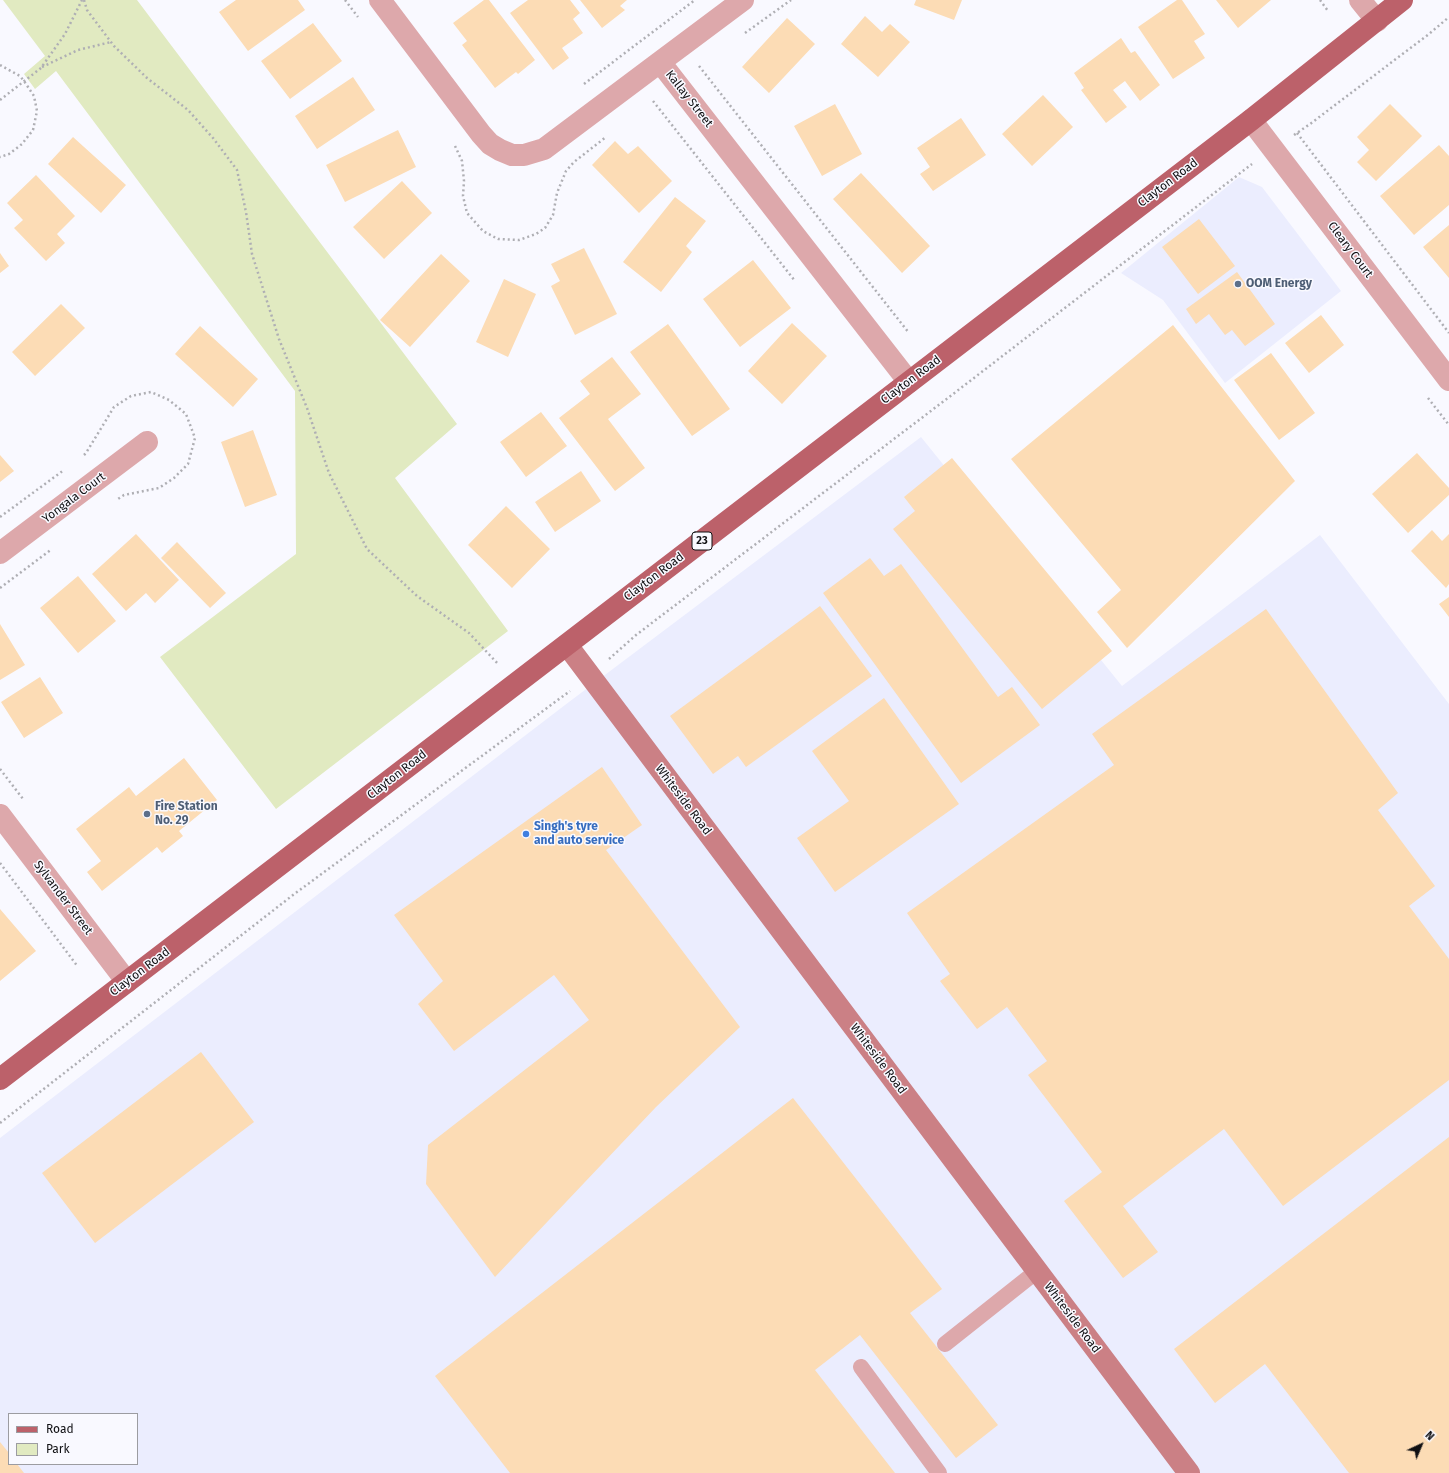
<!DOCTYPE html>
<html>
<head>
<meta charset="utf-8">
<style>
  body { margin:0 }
  #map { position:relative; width:1449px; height:1473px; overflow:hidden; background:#f9f9ff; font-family:"Fira Sans",sans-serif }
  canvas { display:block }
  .legend { position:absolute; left:8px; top:1413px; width:130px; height:52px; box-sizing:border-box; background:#f9f9ff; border:1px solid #9c9ca1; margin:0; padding:5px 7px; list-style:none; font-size:12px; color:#101013 }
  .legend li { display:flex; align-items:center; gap:8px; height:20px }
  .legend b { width:20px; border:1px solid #9c9ca1 }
  .north { position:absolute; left:1401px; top:1425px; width:40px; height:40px; -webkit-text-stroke:3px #f9f9ff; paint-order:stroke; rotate:44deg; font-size:11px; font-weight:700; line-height:16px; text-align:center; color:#101013 }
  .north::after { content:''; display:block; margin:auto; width:14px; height:18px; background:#101013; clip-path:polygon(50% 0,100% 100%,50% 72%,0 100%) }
</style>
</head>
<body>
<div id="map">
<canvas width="1449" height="1473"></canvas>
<ul class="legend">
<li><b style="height:5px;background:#bc616a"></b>Road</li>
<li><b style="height:11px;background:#e1eac1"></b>Park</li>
</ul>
<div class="north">N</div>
</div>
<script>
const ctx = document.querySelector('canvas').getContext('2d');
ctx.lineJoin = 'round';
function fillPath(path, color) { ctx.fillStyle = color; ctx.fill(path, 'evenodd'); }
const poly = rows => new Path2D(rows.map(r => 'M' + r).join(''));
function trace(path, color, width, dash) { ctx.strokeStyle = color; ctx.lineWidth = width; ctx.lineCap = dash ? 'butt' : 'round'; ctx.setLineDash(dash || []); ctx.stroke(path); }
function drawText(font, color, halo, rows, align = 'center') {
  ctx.font = font + ' "Fira Sans",sans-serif'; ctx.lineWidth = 3; ctx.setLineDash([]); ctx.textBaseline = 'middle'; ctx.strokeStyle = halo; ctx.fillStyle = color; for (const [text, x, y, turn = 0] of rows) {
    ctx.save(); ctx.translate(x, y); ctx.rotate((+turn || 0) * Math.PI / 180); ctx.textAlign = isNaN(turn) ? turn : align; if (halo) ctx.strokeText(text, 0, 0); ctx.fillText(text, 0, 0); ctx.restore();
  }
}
fillPath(poly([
  [1239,177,1262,187,1341,291,1225,383,1163,300,1121,273],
  [921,437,1122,686,1320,535,1449,704,1449,1473,0,1473,0,1138,565,705],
  [9,1414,137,1414,137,1464,9,1464]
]), '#ebedfe');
fillPath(poly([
  [3,0,137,0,457,424,395,478,508,631,276,809,160,657,296,554,295,391,56,71,35,89,24,74,45,56]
]), '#e1eac1');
fillPath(poly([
  [236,0,298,0,305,10,248,51,219,12],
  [484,0,489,0,535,60,518,74,516,72,495,88,462,45,467,41,453,23],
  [528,0,570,0,580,13,573,19,583,33,562,48,569,58,553,70,510,13],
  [580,0,627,0,620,6,625,10,602,28],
  [916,0,962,0,954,20,914,5],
  [1177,0,1182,0,1205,34,1194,41,1205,58,1173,79,1138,27],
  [1216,0,1271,0,1238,28],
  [865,16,882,32,890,24,910,42,878,77,841,44],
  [787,18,815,44,769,93,742,67],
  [313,23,342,61,290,99,261,61],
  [1121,38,1131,53,1135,51,1160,85,1140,101,1125,81,1113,90,1127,107,1106,123,1081,90,1084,88,1074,73],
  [353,77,375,110,317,149,295,116],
  [1043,95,1073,127,1032,166,1002,134],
  [835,104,862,154,822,176,794,126],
  [1390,104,1422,136,1376,181,1357,162,1369,150,1357,137],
  [961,118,986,155,933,191,920,174,930,167,917,148],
  [398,130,416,167,345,202,326,165],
  [73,137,126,185,101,213,48,164],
  [615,141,628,154,638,146,672,181,639,213,592,165],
  [1439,145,1449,156,1449,205,1414,235,1380,196],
  [861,173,930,246,902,273,833,199],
  [36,175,75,216,57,234,65,243,46,261,14,228,23,220,7,203],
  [402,181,432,213,384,259,353,227],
  [675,197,706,221,686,246,692,252,661,292,623,262],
  [1199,219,1235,266,1198,294,1162,247],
  [1449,225,1449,278,1423,247],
  [584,248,617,314,575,335,551,286,560,281,551,264],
  [0,253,9,266,0,273],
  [441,254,470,281,410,347,380,320],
  [753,260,791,308,740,347,703,299],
  [1237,272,1275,324,1245,346,1232,330,1225,335,1209,314,1196,324,1186,309],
  [504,279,536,294,508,357,476,342],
  [61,304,85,328,35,376,12,352],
  [1321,315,1344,345,1309,373,1285,343],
  [792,323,827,356,782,404,748,371],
  [668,324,730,409,692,436,630,352],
  [1173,325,1295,481,1127,648,1097,612,1121,590,1011,459],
  [200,326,258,379,233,407,175,354],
  [1271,353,1315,413,1279,440,1234,380],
  [612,357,641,394,608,419,645,468,615,491,559,418,590,394,580,381],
  [541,412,567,446,526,477,500,442],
  [253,430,277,495,245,507,221,442],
  [1417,453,1449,488,1449,495,1408,533,1372,494],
  [0,455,14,471,0,482],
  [952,458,1112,651,1042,709,893,529,915,511,904,497],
  [581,471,601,501,555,532,535,502],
  [506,506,550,549,512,588,468,545],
  [1432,530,1442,541,1449,534,1449,584,1446,588,1411,551],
  [136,534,179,580,155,603,146,593,126,611,92,574],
  [177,542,226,593,210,608,161,558],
  [870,558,884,576,901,564,998,697,1012,687,1040,725,961,783,823,593],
  [78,576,116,621,78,653,40,608],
  [1449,597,1449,617,1439,604],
  [820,606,872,676,746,767,738,756,713,774,670,716],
  [1266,609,1398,793,1378,810,1435,886,1409,906,1449,959,1449,1080,1283,1206,1224,1129,1123,1206,1158,1252,1123,1278,1064,1201,1102,1172,1028,1075,1047,1061,1007,1007,977,1029,940,981,950,974,907,913,1114,765,1092,734],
  [0,624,25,665,0,680],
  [40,677,63,713,24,738,1,702],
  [884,698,959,804,835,892,797,838,849,801,812,751],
  [184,758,217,800,179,831,183,836,162,853,157,847,102,891,87,872,101,861,76,829,129,787,136,796],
  [602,767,642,825,606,850,740,1027,656,1107,495,1277,426,1184,428,1145,589,1020,554,975,454,1051,418,1004,443,981,394,915],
  [0,909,36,951,0,981],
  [201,1052,254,1122,95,1243,42,1173],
  [793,1098,942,1289,910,1313,998,1425,956,1458,860,1335,815,1370,895,1473,510,1473,435,1376],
  [1449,1137,1449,1473,1349,1473,1265,1364,1215,1403,1174,1349],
  [0,1442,9,1453,9,1464,17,1464,24,1473,0,1473]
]), '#fcdcb5');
trace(poly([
  [84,0,87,10,114,46,147,78,188,110,213,138,237,170,246,212,252,254,279,339,307,408,329,473,367,549,417,596,469,633,499,665],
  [345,0,358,17],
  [1320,0,1328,11],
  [745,33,791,0],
  [0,65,20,76,24,81,34,96,37,111,33,130,22,144,9,154,0,157],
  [699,66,909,333],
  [42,67,78,50,111,42],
  [584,84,695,0],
  [0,100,41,68,65,34,82,0],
  [653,101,795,281],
  [1297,133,1449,333],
  [1294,135,1310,124,1429,34,1449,17],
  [455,146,462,161,464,181,463,196,467,213,483,231,498,239,519,240,536,234,545,228,553,215,557,193,566,171,574,162,606,137],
  [1428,398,1449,425],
  [84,455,86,453,114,407,131,396,151,392,169,400,186,414,195,438,188,464,174,478,159,488,124,495,118,499],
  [0,517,64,470],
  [0,588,52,549],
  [609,659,636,635,944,401,1252,164],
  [0,769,23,799],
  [0,863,78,967],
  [0,1123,293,895,570,691]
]), '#afafb4', 2.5, [2, 3]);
trace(poly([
  [945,1344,1037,1271],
  [861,1367,939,1473]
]), '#dda8ab', 16);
trace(poly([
  [380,0,481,134,490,144,500,150,512,155,524,155,544,149,660,62,909,382],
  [1360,0,1377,21],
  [660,62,743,0],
  [1251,120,1449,380],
  [0,553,147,442],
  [0,815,127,982]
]), '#dda8ab', 22);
trace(poly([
  [567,645,1189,1473]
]), '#cb8085', 22);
trace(poly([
  [0,1079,1251,120,1402,0]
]), '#bc616a', 22);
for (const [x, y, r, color] of [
  [1238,284,4,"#5c6f8a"],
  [147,814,4,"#5c6f8a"],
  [526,834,4,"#3f7fe0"]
]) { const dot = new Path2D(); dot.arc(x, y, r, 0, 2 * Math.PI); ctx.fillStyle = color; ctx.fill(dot); trace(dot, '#f9f9ff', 1.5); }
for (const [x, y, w] of [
  [702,541,20]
]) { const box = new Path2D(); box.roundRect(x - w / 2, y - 9, w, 18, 3); ctx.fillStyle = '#f9f9ff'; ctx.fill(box); trace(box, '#101013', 1); }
drawText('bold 11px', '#101013', null, [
  ["23",702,541]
]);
drawText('12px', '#101013', '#f9f9ff', [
  ["Kallay Street",689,99,52],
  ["Clayton Road",1168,183,-37],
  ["Cleary Court",1350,250,53],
  ["Clayton Road",911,380,-37],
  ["Yongala Court",74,498,-37],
  ["Clayton Road",654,577,-37],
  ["Clayton Road",397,775,-38],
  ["Whiteside Road",683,800,53],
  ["Sylvander Street",63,898,53],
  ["Clayton Road",140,972,-37],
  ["Whiteside Road",878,1059,53],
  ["Whiteside Road",1072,1318,53]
]);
drawText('bold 12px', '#4e5e75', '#f9f9ff', [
  ["OOM Energy",1246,284],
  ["Fire Station",155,807],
  ["No. 29",155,821]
], 'left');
drawText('bold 12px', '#366cbe', '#f9f9ff', [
  ["Singh's tyre",534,827],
  ["and auto service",534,841]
], 'left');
</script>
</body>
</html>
